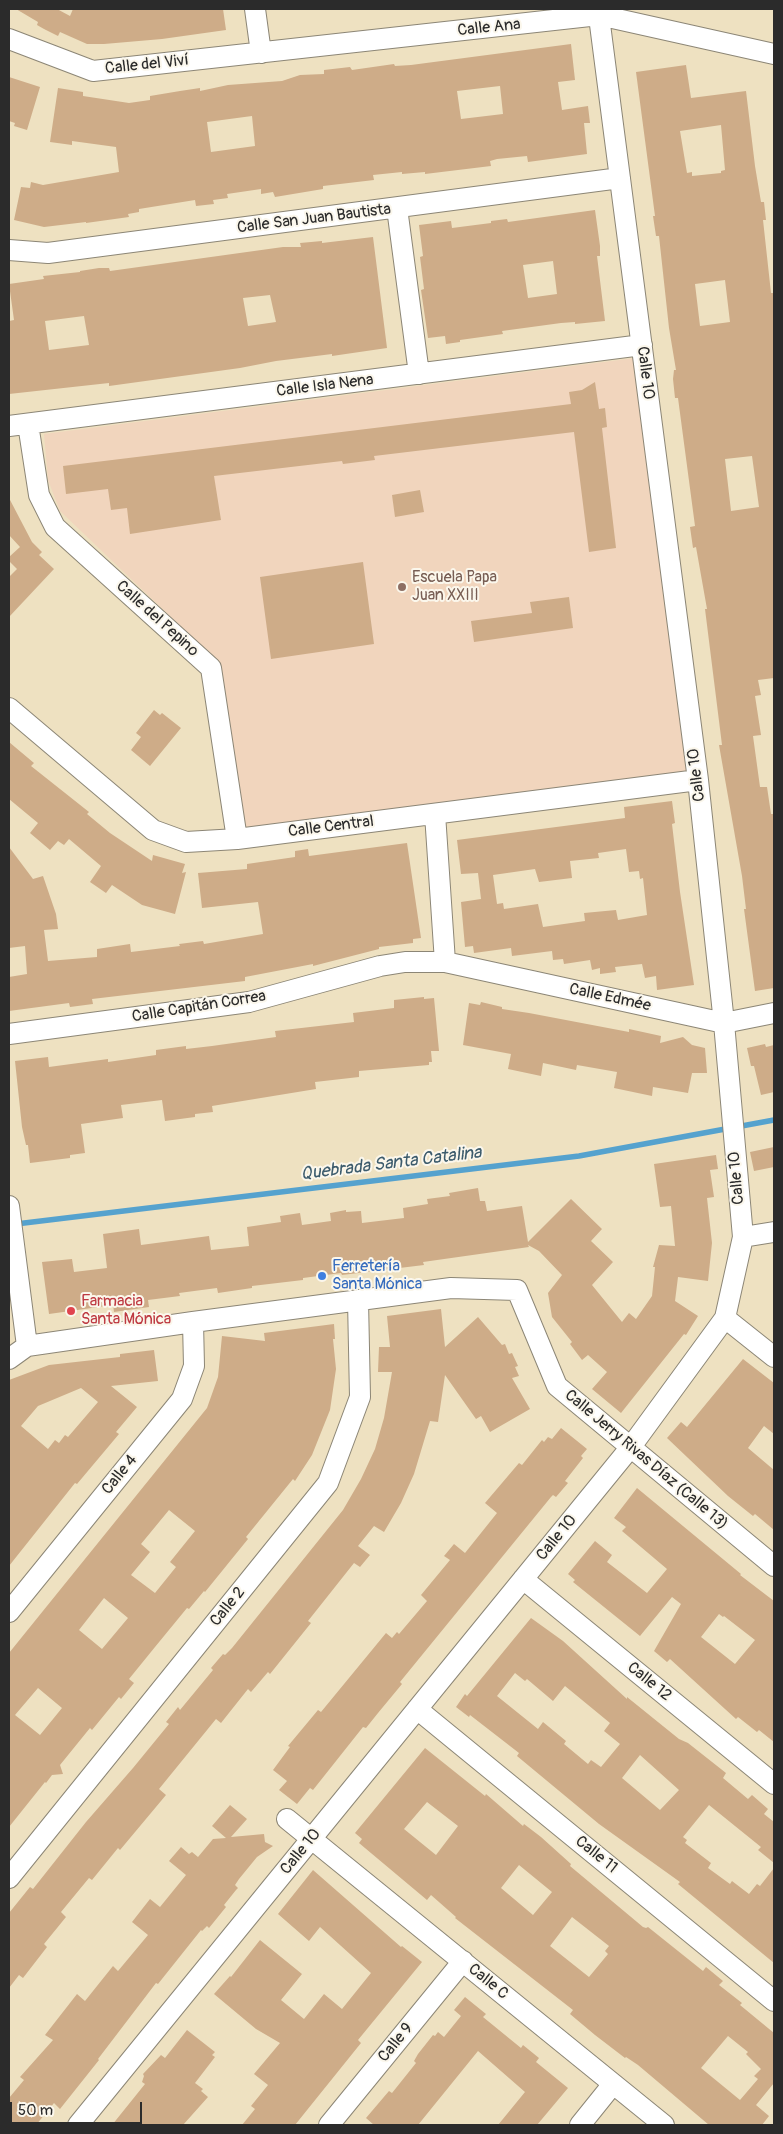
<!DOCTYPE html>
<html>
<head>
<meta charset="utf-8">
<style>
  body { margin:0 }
  #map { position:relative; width:783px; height:2134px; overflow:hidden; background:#eee1c1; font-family:Pangolin,sans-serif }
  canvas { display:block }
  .frame { position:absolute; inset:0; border:10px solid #2b2b2b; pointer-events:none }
  .scale { position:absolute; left:10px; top:2102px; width:132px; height:22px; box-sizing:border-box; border:2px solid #2b2b2b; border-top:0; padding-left:6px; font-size:15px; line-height:18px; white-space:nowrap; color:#2b2b2b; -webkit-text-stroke:4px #fbf7ec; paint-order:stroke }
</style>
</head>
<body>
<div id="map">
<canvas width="783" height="2134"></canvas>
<div class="frame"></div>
<div class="scale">50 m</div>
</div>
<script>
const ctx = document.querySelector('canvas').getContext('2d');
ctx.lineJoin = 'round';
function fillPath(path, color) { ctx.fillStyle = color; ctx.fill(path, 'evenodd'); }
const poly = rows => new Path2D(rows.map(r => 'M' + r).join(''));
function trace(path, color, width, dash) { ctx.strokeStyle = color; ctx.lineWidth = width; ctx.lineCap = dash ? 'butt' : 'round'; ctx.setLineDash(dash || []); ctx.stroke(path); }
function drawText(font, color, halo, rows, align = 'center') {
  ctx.font = font + ' Pangolin,sans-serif'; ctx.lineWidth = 4; ctx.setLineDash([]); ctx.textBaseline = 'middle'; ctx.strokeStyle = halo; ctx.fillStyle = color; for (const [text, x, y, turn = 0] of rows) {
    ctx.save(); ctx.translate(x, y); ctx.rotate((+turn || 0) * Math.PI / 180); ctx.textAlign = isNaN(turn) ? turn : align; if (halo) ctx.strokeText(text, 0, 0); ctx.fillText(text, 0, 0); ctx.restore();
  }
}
fillPath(poly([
  [635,358,687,771,245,830,220,664,60,511,48,480,44,434]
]), '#f1d5bd');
trace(poly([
  [16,1224,579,1156,774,1120]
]), '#55a2ce', 5.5);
fillPath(poly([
  [16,9,57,9,70,16,73,9,223,9,226,30,162,39,104,44,87,44,60,32,58,36,44,29,37,25,38,22],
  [571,44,575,80,558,82,562,110,588,106,590,123,584,123,587,154,528,162,527,156,497,159,490,161,491,166,425,174,425,172,402,174,402,172,373,175,374,180,323,186,323,189,275,197,273,192,261,194,261,189,227,194,228,198,213,200,214,204,196,206,195,200,139,209,139,212,128,214,129,217,86,223,86,222,44,227,14,220,21,187,30,188,31,182,43,185,119,172,116,147,72,141,72,145,50,142,58,88,83,92,83,96,129,103,150,100,150,96,180,91,200,88,200,91,228,85,282,81,300,75,324,74,324,70,350,67,352,70,394,64,395,66,411,65],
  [500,86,503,114,461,119,457,91],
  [252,116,255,146,211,152,207,122],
  [686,65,691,98,746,91,755,166,761,202,764,202,766,220,763,220,771,293,774,293,774,678,758,680,761,695,755,696,761,735,753,736,760,787,767,787,771,814,774,814,774,988,755,991,744,909,746,909,742,876,719,745,722,745,705,609,707,609,696,547,693,548,690,527,695,526,678,398,675,398,673,379,674,370,676,370,669,328,659,236,656,236,653,216,655,216,636,72],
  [721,125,725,170,721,171,721,173,692,176,692,172,687,173,680,131],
  [725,280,730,322,700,326,695,284],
  [752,456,759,507,731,511,725,459],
  [9,77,40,87,27,130,14,126,15,123,9,121],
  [595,210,600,246,600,256,597,256,605,321,575,324,575,322,561,323,502,331,503,334,460,340,460,342,446,344,445,336,428,338,421,290,424,289,420,257,423,256,419,225,451,221,452,228,491,223,491,221,507,219,508,222],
  [553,261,557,294,528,298,523,265],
  [373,237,387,348,332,356,332,354,276,361,240,368,109,386,109,383,9,394,9,321,14,320,9,284,44,279,43,276,80,272,80,271,99,268,109,268,110,271,283,247,301,247,300,243,322,241,322,243],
  [270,295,276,322,248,326,243,298],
  [84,316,89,345,49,350,45,321],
  [595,382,599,409,605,408,607,427,602,428,616,548,589,552,574,432,374,456,375,460,343,464,342,461,214,476,221,520,130,534,127,508,111,510,108,489,66,494,63,466,571,404,569,392,582,390],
  [420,490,424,512,395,517,392,495],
  [9,498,32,542,42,552,39,555,54,569,9,617,9,577,17,569,9,561,9,557,20,547,9,535],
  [363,562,374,644,271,659,260,577],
  [569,597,573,628,474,642,471,621,532,613,530,602],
  [154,710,160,715,162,713,181,728,150,766,131,750,141,737,136,733],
  [9,742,34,763,31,766,89,812,87,814,110,833,152,861,153,855,185,864,182,873,186,872,175,914,142,905,112,885,106,893,90,882,101,866,69,839,64,845,58,841,50,850,30,833,38,823,9,799],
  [672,801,675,823,672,824,680,892,694,985,657,990,656,976,645,978,642,964,615,967,616,972,600,974,600,968,592,970,590,960,564,964,563,959,553,960,552,951,512,956,511,948,474,953,473,946,465,947,461,902,481,899,478,873,461,874,457,840,625,818,624,807],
  [626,849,629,872,639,871,640,879,643,878,647,915,618,920,616,910,584,913,585,921,543,927,538,904,504,909,503,903,497,904,493,875,535,869,539,882,572,878,570,861,599,858,598,853],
  [407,843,421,938,413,939,413,943,379,947,379,949,313,966,313,964,245,977,245,981,92,999,93,1004,70,1007,69,1003,9,1011,9,977,27,974,25,946,9,948,9,847,33,879,43,876,56,914,58,929,44,930,48,961,97,957,97,949,130,944,131,952,180,946,179,944,203,941,204,944,263,934,258,902,202,908,198,873,247,869,247,864,295,857,295,851,308,849,309,856],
  [424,997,424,999,434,998,439,1051,431,1051,432,1062,429,1062,429,1065,359,1071,359,1077,315,1082,316,1089,212,1106,213,1112,195,1114,195,1117,165,1121,162,1100,121,1105,123,1118,81,1124,85,1153,70,1155,70,1158,30,1163,28,1145,26,1145,22,1127,15,1061,48,1057,49,1067,108,1059,108,1062,156,1055,156,1050,186,1046,186,1049,212,1046,276,1037,275,1031,354,1022,353,1013,394,1008,394,1000],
  [481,1002,502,1007,502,1009,529,1013,629,1032,629,1029,661,1036,660,1043,683,1037,692,1045,705,1048,707,1073,692,1073,688,1093,653,1087,652,1096,614,1088,617,1072,577,1065,576,1070,543,1063,541,1076,508,1069,511,1054,463,1045,469,1003,480,1005],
  [765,1044,766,1047,774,1045,774,1092,761,1095,754,1066,751,1066,747,1048],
  [774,1147,774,1167,754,1171,750,1152],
  [716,1155,718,1169,710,1170,714,1197,707,1198,712,1243,708,1281,678,1277,675,1301,698,1316,686,1335,684,1334,621,1413,592,1389,607,1372,588,1355,582,1360,570,1344,572,1342,552,1317,548,1293,562,1275,539,1251,528,1245,529,1247,423,1262,424,1265,342,1275,341,1273,303,1278,303,1280,252,1286,252,1288,218,1293,217,1288,179,1293,180,1296,148,1300,149,1307,114,1312,113,1305,49,1314,42,1262,72,1259,74,1272,107,1268,103,1234,139,1229,141,1245,209,1236,211,1250,249,1246,247,1227,281,1222,280,1216,300,1213,302,1225,331,1221,330,1213,346,1210,346,1212,361,1211,362,1223,404,1218,403,1208,428,1204,427,1199,450,1196,449,1193,478,1188,480,1201,485,1201,487,1211,522,1206,528,1242,571,1199,602,1229,591,1241,613,1262,592,1285,622,1322,629,1313,636,1319,652,1296,655,1267,653,1267,659,1245,675,1246,671,1206,660,1207,654,1164],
  [441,1309,445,1347,478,1317,502,1345,505,1344,509,1354,512,1353,518,1366,515,1367,519,1376,512,1378,530,1409,490,1432,481,1416,476,1419,445,1375,438,1422,430,1421,414,1474,401,1503,384,1532,374,1526,358,1546,370,1555,360,1567,354,1563,308,1621,311,1623,270,1674,268,1672,251,1692,248,1689,221,1723,216,1719,159,1789,166,1795,120,1850,118,1848,92,1880,89,1878,61,1912,66,1917,44,1944,47,1947,23,1978,19,1975,9,1988,9,1913,30,1887,33,1889,86,1822,133,1768,169,1724,166,1722,178,1707,180,1710,213,1670,211,1668,223,1654,225,1655,232,1648,343,1510,361,1479,375,1449,384,1418,392,1372,378,1372,379,1347,390,1347,387,1316],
  [334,1324,335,1339,333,1339,336,1369,330,1410,312,1455,295,1481,293,1479,246,1537,248,1539,205,1592,204,1591,189,1609,187,1608,155,1647,129,1679,134,1683,121,1699,119,1697,92,1730,90,1728,60,1765,63,1774,52,1775,46,1783,45,1782,9,1827,9,1653,207,1408,218,1377,222,1336,265,1341,264,1333],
  [169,1510,195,1531,170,1562,176,1567,155,1593,131,1575,150,1552,141,1544],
  [104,1598,128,1618,102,1649,79,1630],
  [38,1688,62,1708,40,1735,15,1715],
  [154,1350,158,1381,111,1386,137,1407,116,1432,119,1434,77,1484,75,1483,9,1566,9,1380,49,1365,120,1357,120,1354],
  [81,1388,98,1402,68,1437,65,1435,59,1443,55,1440,48,1449,21,1426,38,1406],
  [743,1359,774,1383,774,1434,764,1426,748,1448,774,1470,774,1530,755,1514,753,1516,728,1496,667,1438,681,1422,687,1427],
  [561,1428,587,1449,581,1456,583,1458,565,1481,568,1483,556,1497,553,1495,551,1497,400,1682,402,1684,378,1713,366,1728,363,1727,313,1790,310,1788,297,1804,279,1790,287,1781,273,1770,290,1747,288,1746,318,1710,321,1712,386,1633,392,1638,397,1632,399,1634,427,1601,421,1595,450,1560,444,1556,454,1544,465,1553,497,1513,485,1503,519,1463,522,1465,542,1440,544,1442,548,1437,552,1439],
  [637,1488,741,1574,740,1575,774,1601,774,1742,759,1730,757,1732,738,1717,736,1719,670,1659,667,1662,654,1651,681,1604,672,1597,640,1636,573,1582,575,1580,568,1574,595,1541,612,1555,607,1562,647,1593,667,1569,622,1531,626,1527,614,1518],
  [719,1614,723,1617,724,1616,755,1640,735,1664,701,1637],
  [531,1618,563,1641,627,1699,627,1697,679,1739,688,1743,726,1773,723,1778,748,1799,752,1795,768,1809,764,1814,774,1822,774,1863,758,1850,761,1847,709,1805,683,1837,687,1840,685,1843,711,1863,708,1868,730,1884,732,1881,749,1894,757,1884,760,1886,774,1868,774,1963,678,1884,680,1882,599,1824,517,1756,519,1753,470,1715,469,1717,456,1707,465,1694,467,1696],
  [515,1673,525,1681,527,1679,553,1701,565,1686,610,1723,604,1731,620,1744,601,1767,591,1760,588,1764,564,1744,566,1741,543,1722,538,1729,497,1696],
  [640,1755,679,1790,660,1810,622,1778],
  [425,1748,485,1796,486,1794,523,1826,524,1824,541,1837,571,1864,570,1866,643,1927,646,1928,648,1927,703,1971,706,1967,723,1981,719,1985,742,2003,740,2005,774,2033,774,2083,756,2105,769,2116,762,2125,709,2125,638,2065,626,2057,625,2058,595,2035,570,2014,573,2010,455,1918,456,1917,431,1895,427,1900,359,1843,362,1839,355,1833],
  [427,1802,458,1826,436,1855,404,1829],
  [519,1865,552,1892,533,1915,501,1888],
  [572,1917,609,1946,605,1951,608,1954,589,1977,550,1946],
  [728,2036,748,2052,746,2054,761,2069,754,2076,758,2079,740,2100,701,2068],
  [230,1805,247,1819,231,1837,264,1834,265,1842,273,1846,257,1857,239,1879,235,1885,238,1888,236,1890,224,1905,226,1907,209,1928,207,1926,202,1931,201,1930,158,1984,156,1983,98,2059,99,2060,60,2109,54,2103,36,2125,9,2125,9,2098,24,2080,20,2077,53,2040,45,2035,77,1994,85,2001,113,1966,118,1971,148,1935,132,1922,150,1899,160,1907,186,1875,169,1861,181,1847,189,1854,192,1852,198,1857,213,1839,226,1838,212,1826],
  [313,1870,401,1947,402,1946,422,1962,358,2040,361,2043,295,2125,242,2125,255,2109,251,2106,268,2085,254,2074,280,2043,256,2029,214,1994,230,1976,231,1977,260,1940,302,1974,281,2000,304,2019,324,1994,342,2009,371,1973,320,1927,309,1941,278,1914],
  [465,1997,486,2014,483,2017,521,2048,523,2045,539,2058,536,2062,568,2088,537,2125,498,2125,525,2092,478,2051,418,2125,374,2125,366,2118,389,2091,392,2093,416,2063,414,2061,418,2054,433,2035,435,2036,438,2032,444,2037,461,2016,454,2010],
  [187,2030,215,2052,212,2055,215,2057,195,2083,203,2089,201,2091,208,2097,183,2125,112,2125,145,2084,142,2082,144,2076,143,2074,161,2055,165,2058]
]), '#ceac88');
const minor = poly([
  [255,9,261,53],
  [9,39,93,71,599,15,774,54],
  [397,208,419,374],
  [9,250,48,253,620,178],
  [28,424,39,495,55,527,211,668,237,839],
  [9,426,642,345],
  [9,708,153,830,186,842,237,839,698,780],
  [435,814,445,962],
  [9,1034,249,1002,380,966,405,962,445,962,724,1023,774,1013],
  [9,1206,27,1346],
  [743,1237,774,1232],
  [725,1318,774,1357],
  [9,1359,27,1346,193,1322,451,1288,517,1290,557,1386,774,1566],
  [523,1579,774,1784],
  [9,1612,182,1399,194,1366,193,1322],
  [417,1709,774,2001],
  [287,1819,664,2125],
  [9,1878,328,1483,360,1397,358,1300],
  [78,2125,630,1448,725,1318,743,1237,724,1023,698,780,598,9],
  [329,2125,463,1961],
  [580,2125,613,2084]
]);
trace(minor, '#8c8676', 22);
trace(minor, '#fff', 20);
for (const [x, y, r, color] of [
  [402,587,5,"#8d6e63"],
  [322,1276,5,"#3f7fe0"],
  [71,1311,5,"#e0444e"]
]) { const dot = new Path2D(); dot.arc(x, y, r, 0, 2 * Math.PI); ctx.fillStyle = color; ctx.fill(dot); trace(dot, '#fbf7ec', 2); }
drawText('16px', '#2b2b2b', '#fbf7ec', [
  ["Calle Ana",489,28,-6],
  ["Calle del Viví",147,65,-6],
  ["Calle San Juan Bautista",314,219,-7],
  ["Calle 10",645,373,83],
  ["Calle Isla Nena",325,386,-7],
  ["Calle del Pepino",157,619,42],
  ["Calle 10",697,775,-97],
  ["Calle Central",331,827,-7],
  ["Calle Edmée",610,998,12],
  ["Calle Capitán Correa",199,1007,-9],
  ["Calle 10",737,1178,-95],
  ["Calle Jerry Rivas Díaz (Calle 13)",646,1460,40],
  ["Calle 4",120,1475,-51],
  ["Calle 10",557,1538,-51],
  ["Calle 2",228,1607,-51],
  ["Calle 12",649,1682,39],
  ["Calle 10",301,1852,-51],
  ["Calle 11",596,1855,39],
  ["Calle C",488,1982,39],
  ["Calle 9",396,2043,-51]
]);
drawText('16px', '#785e54', '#fbf7ec', [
  ["Escuela Papa",412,578],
  ["Juan XXIII",412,596]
], 'left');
drawText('16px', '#366cbe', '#fbf7ec', [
  ["Ferretería",332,1267],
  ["Santa Mónica",332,1285]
], 'left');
drawText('16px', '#be3a42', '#fbf7ec', [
  ["Farmacia",81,1302],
  ["Santa Mónica",81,1320]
], 'left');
drawText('italic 18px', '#3c5b6c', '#fbf7ec', [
  ["Quebrada Santa Catalina",391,1164,-7]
]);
</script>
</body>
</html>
